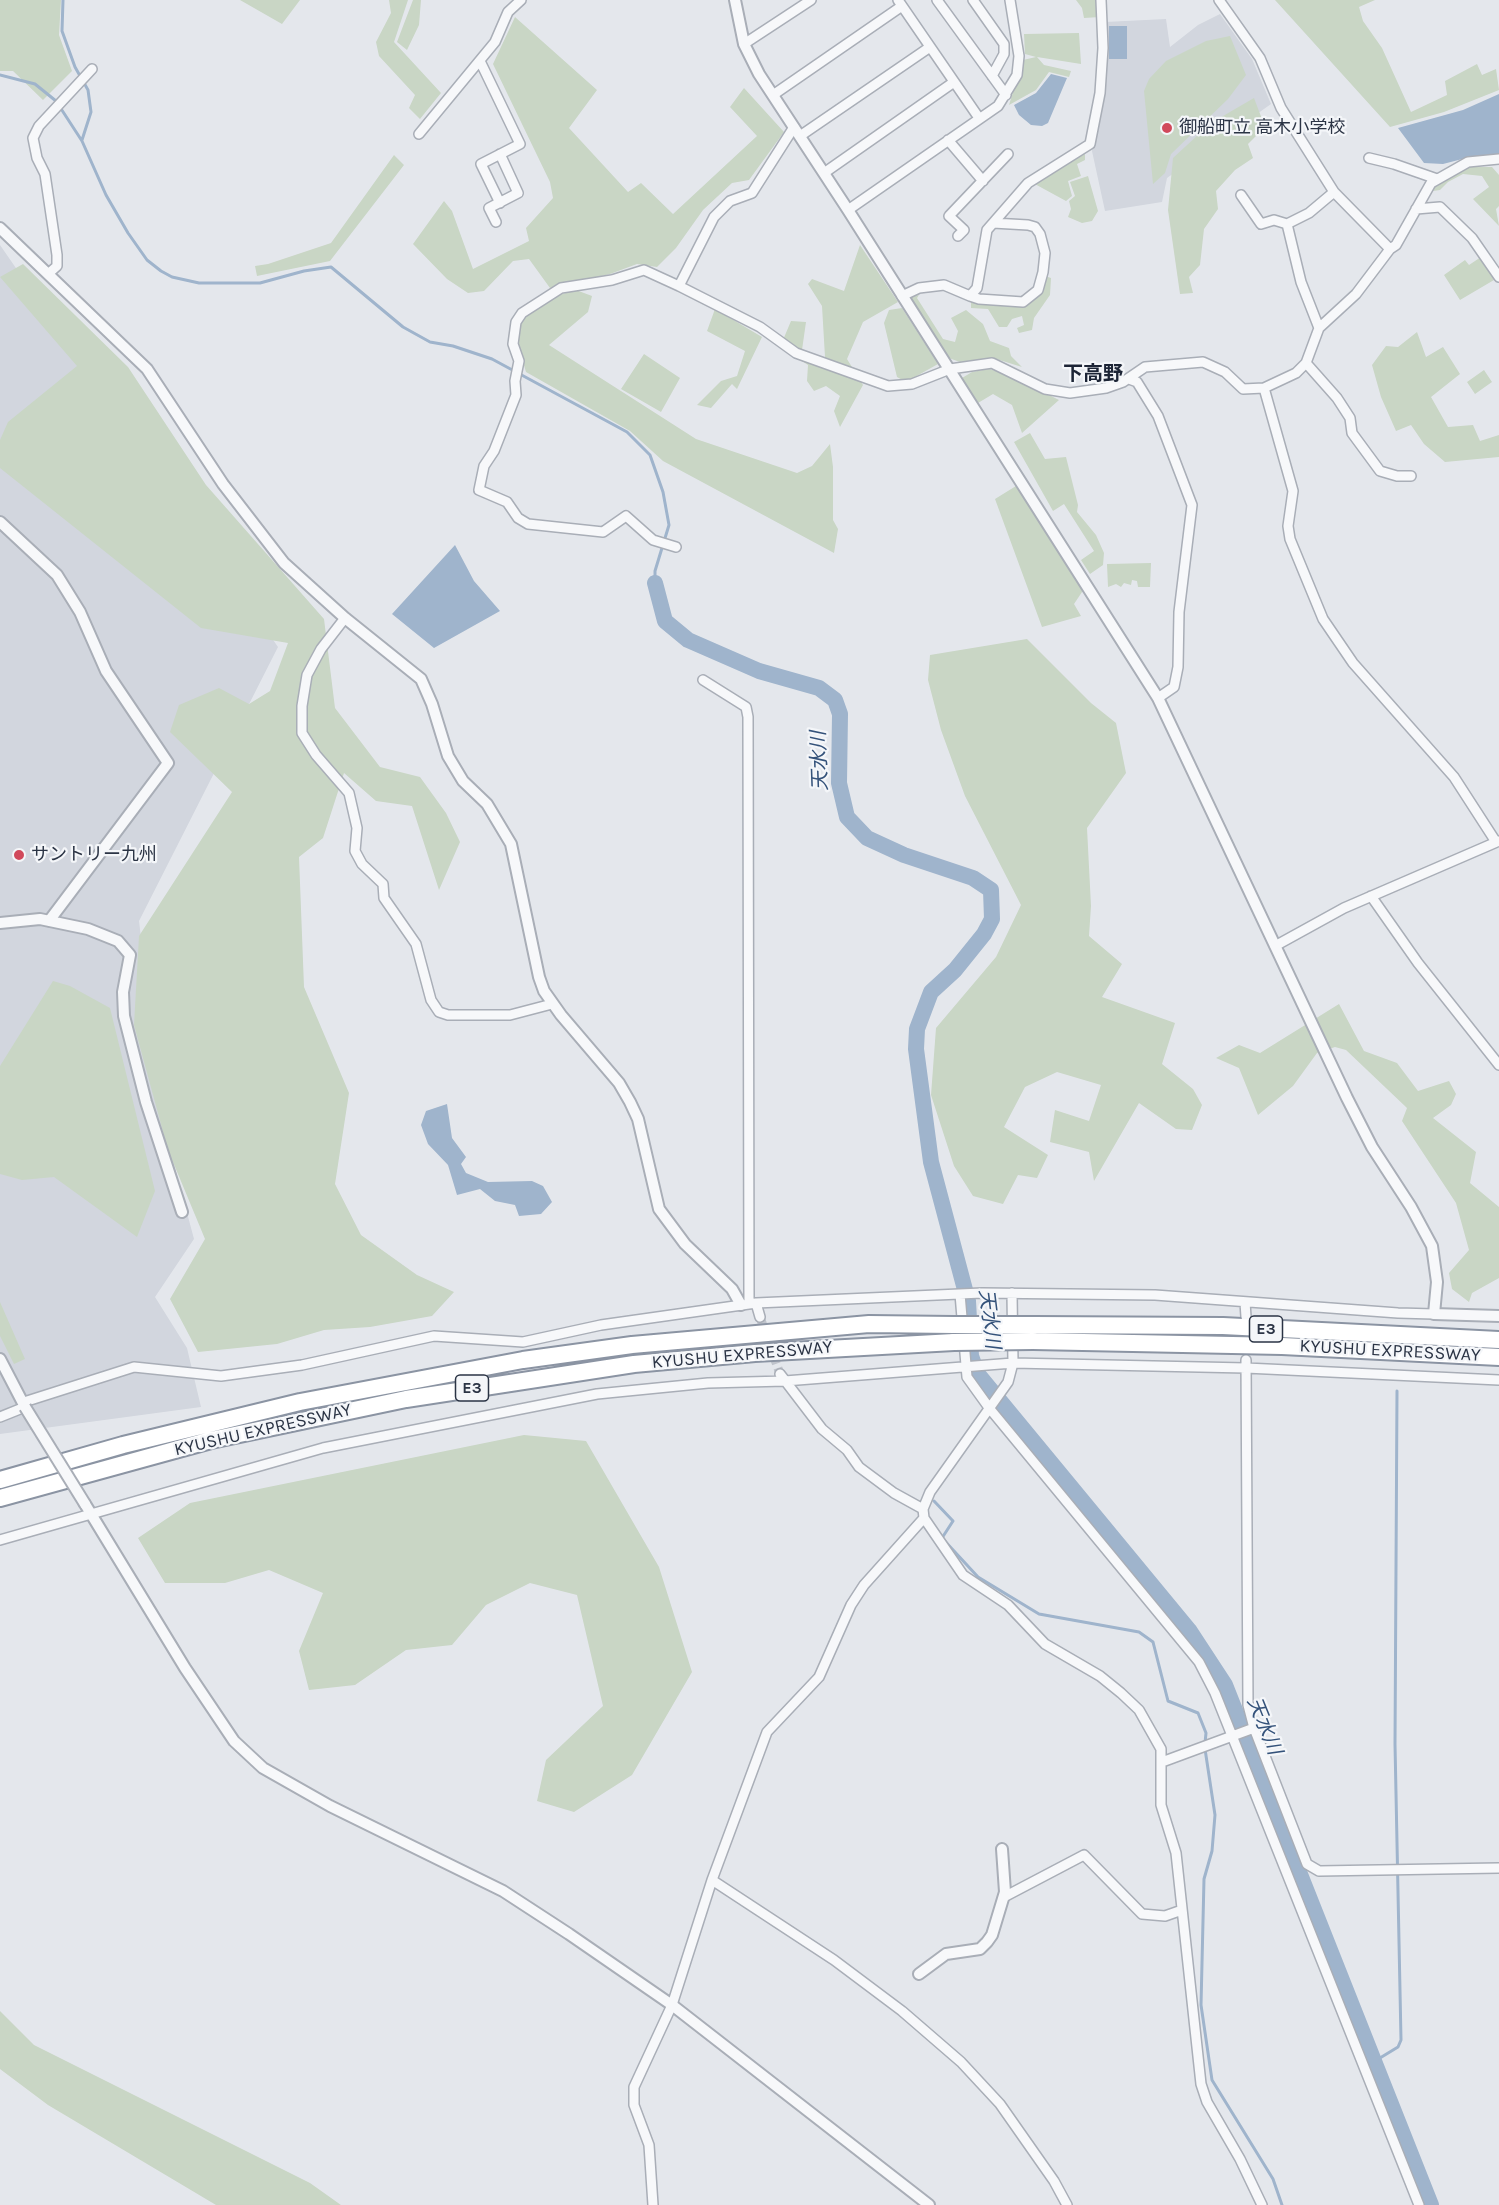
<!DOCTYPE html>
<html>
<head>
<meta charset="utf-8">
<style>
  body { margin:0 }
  canvas { display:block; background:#e4e7ec }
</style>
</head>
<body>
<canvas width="1499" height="2205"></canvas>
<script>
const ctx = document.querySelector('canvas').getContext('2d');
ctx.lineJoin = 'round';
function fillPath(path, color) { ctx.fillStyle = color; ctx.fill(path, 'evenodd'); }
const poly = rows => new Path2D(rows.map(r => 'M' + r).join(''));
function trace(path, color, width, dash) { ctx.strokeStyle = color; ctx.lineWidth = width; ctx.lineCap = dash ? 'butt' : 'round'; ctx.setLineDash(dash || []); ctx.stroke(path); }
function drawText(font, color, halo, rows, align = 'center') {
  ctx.font = font + ' Karla,"Noto Sans JP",sans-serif'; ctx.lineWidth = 4.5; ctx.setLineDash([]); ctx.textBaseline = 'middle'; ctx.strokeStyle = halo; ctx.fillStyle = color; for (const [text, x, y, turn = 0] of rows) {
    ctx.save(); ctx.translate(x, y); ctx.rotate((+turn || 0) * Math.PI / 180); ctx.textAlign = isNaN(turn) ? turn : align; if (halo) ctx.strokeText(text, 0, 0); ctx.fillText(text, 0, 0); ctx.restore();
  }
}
fillPath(poly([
  [1220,14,1252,59,1271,104,1167,178,1162,202,1105,211,1092,151,1104,101,1105,22,1166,19,1170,47,1198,25],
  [0,245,278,647,139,921,164,1127,194,1239,155,1297,187,1348,201,1407,0,1434]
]), '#d2d6de');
fillPath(poly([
  [0,0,61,0,59,35,72,71,43,100,13,71,0,71],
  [240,0,300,0,282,24],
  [389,0,408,0,394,42,441,93,420,119,409,108,415,95,379,56,376,42,391,13],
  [413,0,421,0,419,25,407,50,397,42],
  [1076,0,1097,0,1100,17,1084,18,1082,8],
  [1275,0,1375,0,1359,7,1363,21,1382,48,1411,112,1447,95,1445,81,1477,64,1482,75,1496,69,1499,90,1444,112,1390,127],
  [515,17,597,90,569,128,628,192,641,183,673,214,757,136,730,107,744,88,784,132,749,180,732,183,703,210,676,248,657,267,637,264,610,274,550,288,529,259,513,261,484,291,468,293,447,279,413,244,444,201,452,211,473,269,529,241,526,228,553,198,550,182,493,64],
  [1079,33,1081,64,1037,57,1044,65,1071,71,1069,77,1049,72,1036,90,1009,105,1023,60,1036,57,1025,54,1024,34],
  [1230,36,1246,75,1228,99,1171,154,1165,173,1153,184,1144,91,1149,79,1166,61,1206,41],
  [1254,98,1265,127,1248,144,1253,158,1235,170,1216,191,1218,209,1204,229,1200,265,1189,277,1193,293,1180,294,1168,210,1173,158,1211,123],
  [1085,154,1085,160,1077,164,1081,176,1068,181,1072,196,1066,201,1033,183],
  [394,155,404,165,330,261,257,276,255,266,268,264,331,243],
  [1468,167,1492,167,1499,175,1499,206,1496,209,1499,226,1473,199,1489,187,1482,176,1463,174,1448,182,1440,190,1433,191,1436,184],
  [1088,176,1098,211,1092,221,1082,223,1068,217,1071,209,1069,201,1075,196,1070,182],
  [860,245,898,302,863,322,847,359,863,385,840,427,834,411,840,396,826,386,814,391,807,381,808,365,786,351,783,340,791,321,806,322,802,350,816,361,825,357,822,306,808,284,812,279,844,291],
  [1481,257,1494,280,1460,300,1444,275,1465,260,1469,265],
  [23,264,128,367,206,485,324,619,335,708,380,767,420,777,446,813,460,842,439,890,412,806,376,801,344,773,323,838,299,857,304,987,349,1093,335,1184,361,1235,417,1275,454,1292,432,1316,370,1327,324,1330,277,1344,198,1352,170,1299,205,1239,168,1150,134,1025,139,936,232,792,170,732,179,705,219,688,249,704,270,691,288,643,201,628,0,468,0,440,8,422,77,366,0,277],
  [1045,276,1051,278,1050,295,1034,318,1032,330,1019,333,1017,328,1024,325,1022,316,1012,319,1007,327,999,327,988,309,971,308,971,299,994,306,1025,306,1041,294],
  [576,290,592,296,588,312,549,345,696,439,797,473,812,466,830,444,833,467,833,520,838,529,834,553,663,461,630,431,526,372,515,336,524,315,546,299],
  [919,295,917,298,943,339,955,342,958,331,951,318,966,310,983,324,990,341,1009,348,1011,356,1022,367,993,358,960,362,946,357,912,301,911,297],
  [902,308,938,364,906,382,897,377,884,323,889,310],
  [715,309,762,337,737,389,732,384,711,408,697,405,721,381,737,376,745,351,707,331],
  [1417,332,1426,357,1443,347,1460,374,1431,397,1448,427,1473,425,1480,441,1499,435,1499,457,1445,462,1424,444,1411,425,1396,431,1381,397,1372,365,1386,346,1398,347],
  [644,354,680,378,661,412,621,389],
  [989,369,1007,374,1059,400,1022,433,1012,405,993,394,978,403,962,378,972,372],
  [1484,370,1492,382,1475,394,1467,382],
  [1030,433,1045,459,1066,457,1078,505,1077,512,1096,535,1104,553,1103,565,1090,574,1081,560,1094,551,1064,504,1053,511,1014,442],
  [1016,486,1084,589,1074,604,1081,616,1042,627,995,499],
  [1151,563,1150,587,1138,587,1137,581,1132,580,1131,585,1124,583,1121,587,1116,584,1108,587,1107,564],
  [1027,639,1091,703,1116,723,1126,773,1087,828,1091,906,1089,936,1122,964,1102,997,1175,1023,1162,1064,1193,1089,1202,1105,1192,1130,1176,1129,1139,1103,1094,1181,1089,1152,1050,1142,1055,1110,1089,1121,1101,1085,1057,1072,1025,1087,1004,1127,1048,1155,1037,1178,1018,1175,1003,1204,973,1196,954,1166,931,1095,936,1028,996,957,1021,905,965,796,941,730,928,680,930,655],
  [53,981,70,986,110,1008,155,1191,137,1237,54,1177,22,1180,0,1174,0,1066],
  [1339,1004,1364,1051,1397,1063,1418,1091,1449,1081,1456,1094,1451,1105,1433,1118,1476,1152,1470,1183,1499,1207,1499,1278,1472,1293,1469,1302,1452,1289,1449,1273,1469,1250,1456,1203,1402,1121,1407,1108,1346,1050,1335,1047,1317,1053,1293,1086,1258,1115,1239,1068,1216,1058,1239,1045,1260,1053],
  [0,1302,25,1359,14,1364,0,1336],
  [524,1435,586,1441,659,1567,692,1672,632,1775,574,1812,537,1801,546,1760,603,1706,577,1595,530,1583,486,1605,452,1645,406,1650,355,1685,309,1690,299,1651,323,1593,269,1570,225,1583,165,1583,138,1538,190,1503],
  [0,2011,34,2045,310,2183,341,2205,216,2205,48,2105,0,2069]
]), '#c9d6c5');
fillPath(poly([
  [1109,26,1127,26,1127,59,1109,59],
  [1051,74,1067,78,1048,123,1042,126,1031,125,1019,115,1014,105,1036,93],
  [1499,94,1499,153,1493,156,1470,157,1443,164,1424,163,1398,128,1463,110],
  [455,545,474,581,500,611,434,648,392,614],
  [447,1104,452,1138,466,1157,461,1164,466,1173,488,1182,532,1181,543,1186,552,1202,541,1214,519,1216,515,1205,495,1201,480,1189,457,1195,448,1165,428,1144,421,1125,426,1111]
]), '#9fb4cc');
trace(poly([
  [63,0,62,31,75,67,88,90,91,112,82,140],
  [0,75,35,84,56,101,82,141,106,195,128,233,147,260,161,271,172,277,199,283,260,283,304,271,331,267,403,327,430,342,453,346,492,359,627,432,650,455,663,492,669,525,655,571,655,583],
  [934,1501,953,1521,942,1538,978,1577,1039,1614,1139,1632,1153,1642,1168,1701,1198,1713,1206,1733,1205,1743],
  [1205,1749,1215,1815,1212,1851,1204,1879,1201,2005,1212,2080,1273,2179,1282,2205],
  [1375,2061,1398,2047,1401,2040,1395,1744,1397,1391]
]), '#9fb4cc', 3);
trace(poly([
  [655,583,665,621,688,640,759,671,819,688,835,700,840,714,839,783,847,817,867,838,904,855,973,878,991,890,992,919,984,934,955,970,931,992,917,1029,916,1049,931,1162,968,1301,971,1356,977,1373,1189,1630,1225,1685,1431,2205]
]), '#9fb4cc', 16);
trace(poly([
  [760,1317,780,1374]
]), '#bfc3cb', 9, [9, 4.5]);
const minor = poly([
  [898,0,979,118],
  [937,0,1006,95],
  [973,0,1004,44,1004,54,992,76],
  [1219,0,1260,58,1281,108,1334,192,1390,249],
  [744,44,811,0],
  [480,61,520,144,481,164,500,203],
  [773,95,902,6],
  [419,134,495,42,508,12,521,0],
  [800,136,930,47],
  [948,140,983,181],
  [1369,158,1394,164,1437,179],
  [824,173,954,82],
  [1241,195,1261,224,1274,220,1287,224,1301,282,1319,328],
  [1416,209,1440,207,1472,238,1499,277],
  [848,210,998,106,1017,75,1019,56,1010,0],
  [496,222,489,208,518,193,500,154],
  [1287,224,1309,213,1334,192],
  [958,236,964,230,949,216,1008,154],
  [48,274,57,266,57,255,45,174,37,158,33,138,39,126,92,69],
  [679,286,760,327,796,353,888,386,912,384,950,369,992,363,1045,389,1070,393,1106,388,1123,382,1145,367,1203,362,1225,372,1243,389,1264,388,1296,373,1306,363,1319,328,1356,294,1390,249,1396,245,1431,183,1468,162,1499,159],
  [902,296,919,288,944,285,970,296,977,288,987,230,1028,183,1090,144,1100,93,1103,48,1101,0],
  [970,296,979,299,1023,302,1038,290,1043,272,1045,253,1040,234,1035,227,1028,225,993,223],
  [1306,363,1337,398,1350,418,1352,433,1380,471,1397,476,1411,476],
  [1129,379,1137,382,1158,416,1192,505,1179,612,1178,667,1174,687,1158,698],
  [1264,388,1293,491,1288,526,1290,539,1323,619,1353,663,1454,777,1496,842],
  [676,547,653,540,626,516,603,532,528,524,518,518,507,502,479,490,484,466,494,451,516,395,515,381,519,361,513,344,516,322,522,313,561,288,612,280,644,270,679,286,714,217,730,201,752,193,794,127],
  [345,618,321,649,307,675,302,706,302,733,316,755,349,793,357,828,355,851,362,864,383,884,384,898,416,944,431,1000,439,1012,448,1015,510,1015,552,1004],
  [703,680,746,707,748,717,749,1304],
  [1371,896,1418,963,1499,1065],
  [1275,946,1344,908,1499,841],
  [1012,1293,1013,1363,1008,1382,930,1492,923,1509,924,1518,963,1575,1008,1605,1045,1644,1100,1676,1121,1693,1139,1710,1161,1749,1161,1805,1176,1853,1201,2084,1207,2102,1240,2159,1262,2205],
  [960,1294,967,1377,990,1409,1199,1662,1215,1693,1419,2205],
  [1245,1302,1246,1317],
  [756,1303,760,1317],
  [1246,1360,1248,1705,1254,1728,1307,1864,1319,1871,1499,1868],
  [780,1374,822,1429,847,1450,859,1467,894,1493,923,1509],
  [24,1402,134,1367,221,1376,302,1365,434,1336,523,1342,601,1325,756,1303,982,1293,1155,1295,1398,1313,1434,1314],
  [0,1417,25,1407],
  [0,1540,323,1448,597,1394,708,1383,785,1381,1013,1363,1246,1368,1499,1380],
  [1162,1762,1254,1728],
  [712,1880,834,1960,902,2011,961,2062,1000,2104,1054,2181,1067,2205],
  [1004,1897,1084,1855,1142,1914,1165,1916,1182,1910],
  [653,2205,649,2145,634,2105,634,2087,672,2005,712,1880,767,1732,819,1677,851,1605,864,1585,924,1518]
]);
const tertiary = poly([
  [735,0,744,44,759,74,848,210,1158,698,1347,1098,1372,1147,1411,1207,1432,1246,1437,1282,1434,1314,1499,1316],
  [0,228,147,369,223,484,284,563,345,618,421,679,432,704,448,756,463,781,487,804,511,844,539,977,544,991,561,1015,619,1083,630,1102,638,1119,659,1209,685,1244,732,1289,741,1305],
  [0,522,57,575,80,612,106,671,168,763,49,921],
  [0,923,40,919,88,929,118,941,130,955,123,992,124,1016,146,1102,182,1212],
  [0,1359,25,1407],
  [85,1504,185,1668,234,1741,263,1768,330,1806,503,1891,569,1934,672,2005,929,2205],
  [919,1974,946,1954,980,1949,987,1942,992,1935,1005,1892,1002,1849]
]);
const motorway = poly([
  [1033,1325,1223,1326,1499,1340],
  [1033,1341,1282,1346,1499,1357],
  [0,1480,123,1445,300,1402,523,1360,632,1345,869,1324,954,1325],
  [0,1498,211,1440,406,1399,634,1364,755,1353,954,1342]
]);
trace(minor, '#a9aeb7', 12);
trace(tertiary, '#a9aeb7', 14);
trace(motorway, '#8b94a3', 20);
trace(minor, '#f7f8fa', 9);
trace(tertiary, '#f7f8fa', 10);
trace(motorway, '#fff', 16);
const tertiaryBridge = poly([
  [25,1407,85,1504]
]);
const motorwayBridge = poly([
  [954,1325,1033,1325],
  [954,1342,1033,1341]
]);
trace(tertiaryBridge, '#a9aeb7', 14, []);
trace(motorwayBridge, '#8b94a3', 20, []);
trace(tertiaryBridge, '#f7f8fa', 10);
trace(motorwayBridge, '#fff', 16);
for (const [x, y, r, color] of [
  [1167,128,6,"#d1495b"],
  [19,855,6,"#d1495b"]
]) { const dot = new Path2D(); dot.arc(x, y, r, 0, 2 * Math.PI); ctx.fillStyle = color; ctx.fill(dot); trace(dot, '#f4f6f9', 2); }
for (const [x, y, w] of [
  [1266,1329,33],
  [472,1388,33]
]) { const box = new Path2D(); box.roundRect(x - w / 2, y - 13, w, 26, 4.5); ctx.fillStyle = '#f4f6f9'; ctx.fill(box); trace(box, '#2b3445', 1.5); }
drawText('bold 16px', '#2b3445', null, [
  ["E3",1266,1329],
  ["E3",472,1388]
]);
drawText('18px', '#2b3445', '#f4f6f9', [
  ["御船町立 高木小学校",1179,128],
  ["サントリー九州",31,855]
], 'left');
drawText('18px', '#2b3445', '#f4f6f9', [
  ["KYUSHU EXPRESSWAY",1390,1351,3],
  ["KYUSHU EXPRESSWAY",742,1355,-5],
  ["KYUSHU EXPRESSWAY",263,1430,-13]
]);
drawText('bold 20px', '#1d2536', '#f4f6f9', [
  ["下高野",1093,374]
]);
drawText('italic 20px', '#34527a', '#f4f6f9', [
  ["天水川",820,761,-92],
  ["天水川",989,1319,83],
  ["天水川",1264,1726,68]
]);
</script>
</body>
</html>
